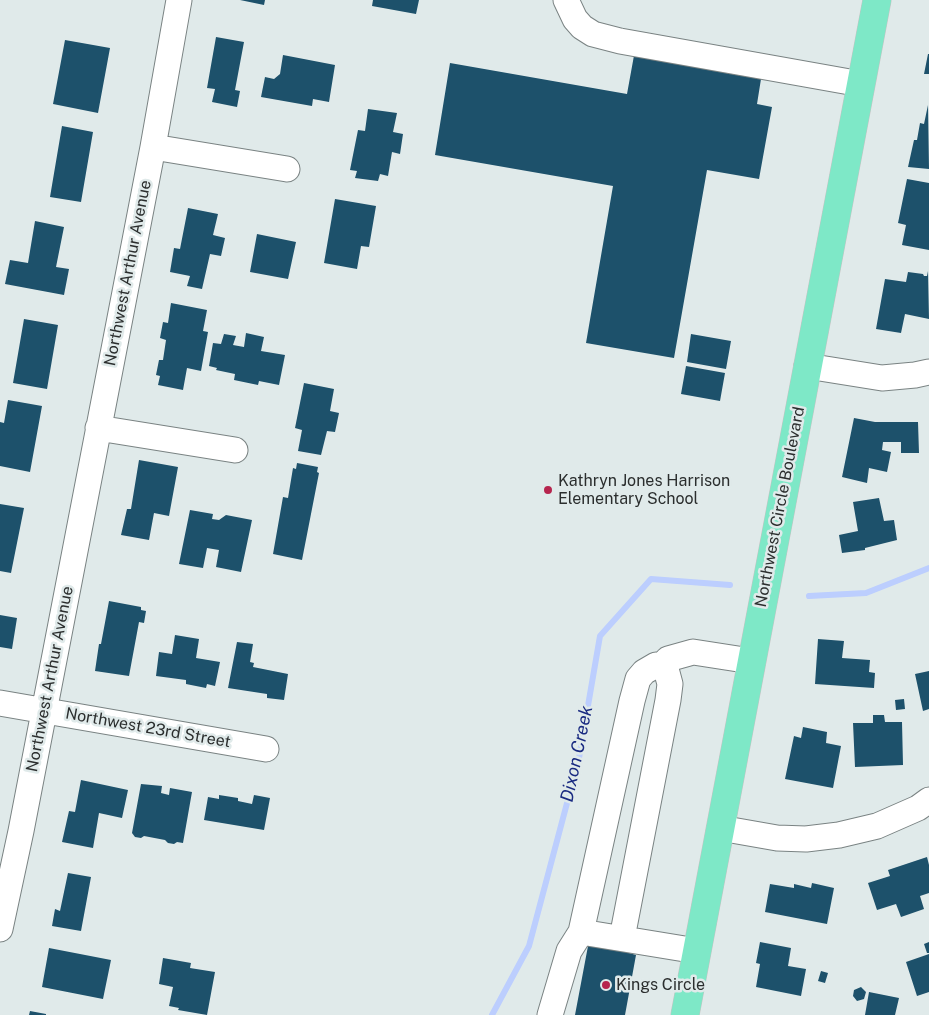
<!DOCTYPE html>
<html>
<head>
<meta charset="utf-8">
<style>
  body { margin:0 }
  canvas { display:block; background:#e0eaea }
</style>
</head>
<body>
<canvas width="929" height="1015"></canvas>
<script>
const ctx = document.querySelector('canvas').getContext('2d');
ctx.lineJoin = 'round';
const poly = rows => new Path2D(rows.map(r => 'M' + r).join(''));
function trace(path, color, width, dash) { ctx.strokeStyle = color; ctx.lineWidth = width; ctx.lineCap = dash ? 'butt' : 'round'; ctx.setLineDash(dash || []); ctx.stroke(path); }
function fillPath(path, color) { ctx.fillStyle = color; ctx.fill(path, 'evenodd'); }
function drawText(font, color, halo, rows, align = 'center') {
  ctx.font = font + ' "Public Sans",sans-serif'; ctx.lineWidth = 5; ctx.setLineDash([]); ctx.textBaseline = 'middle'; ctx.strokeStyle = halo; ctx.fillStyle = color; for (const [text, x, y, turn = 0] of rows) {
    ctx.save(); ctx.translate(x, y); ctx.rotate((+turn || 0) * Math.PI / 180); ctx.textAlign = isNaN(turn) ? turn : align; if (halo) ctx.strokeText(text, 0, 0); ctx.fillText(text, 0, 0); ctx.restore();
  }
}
trace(poly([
  [809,596,866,593,929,568],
  [492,1015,529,946,579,758,600,636,651,579,730,585]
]), '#bccefe', 6);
fillPath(poly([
  [240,0,265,0,264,5],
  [373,0,419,0,416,14,372,6],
  [216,37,244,42,235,90,240,91,237,107,212,102,215,89,207,88],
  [65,40,110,48,98,113,53,104],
  [635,50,727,66,726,73,761,79,757,104,772,107,759,179,707,170,674,358,586,343,613,186,435,155,450,63,627,94],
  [928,54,929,54,929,74,924,74],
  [283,55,335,65,329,102,313,99,312,106,261,97,265,77,274,79,280,74],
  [928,105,929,169,908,167,914,140,917,140,920,123,924,124],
  [368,109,397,113,393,132,403,134,400,154,392,152,388,176,380,174,378,181,355,178,357,171,350,170,358,130,365,131],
  [62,126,93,132,81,202,50,197],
  [907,179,929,183,929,250,902,245,906,225,898,223],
  [335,199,376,206,369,247,361,246,357,269,324,263],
  [188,208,218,214,213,235,225,238,221,256,210,254,202,289,187,286,190,276,170,272,174,248,180,249],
  [35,221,64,227,56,267,69,269,64,295,5,284,10,260,28,263],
  [257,234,296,242,288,279,250,272],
  [928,271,929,319,905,314,901,333,876,329,885,279,906,282,908,272,923,274,924,276,927,276],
  [171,303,207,310,203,331,208,332,201,371,187,368,183,390,158,385,160,376,156,375,159,360,163,360,166,340,160,338,163,322,168,323],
  [24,319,58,325,47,389,13,383],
  [246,333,264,337,261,351,285,355,279,385,259,381,258,385,234,380,235,374,216,370,217,368,209,366,213,343,221,344,224,334,236,336,233,345,244,347],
  [691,334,731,341,726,369,687,362],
  [686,366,725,373,720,401,681,394],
  [304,383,334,389,330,411,339,413,335,432,327,431,321,455,298,451,302,430,295,428],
  [8,400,42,406,30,472,0,466,0,422,4,423],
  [854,418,875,422,918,422,919,453,901,453,901,442,883,442,882,450,891,452,887,472,869,468,867,483,842,477],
  [139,460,178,467,169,516,154,513,149,540,121,535,127,509,131,509],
  [297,463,318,467,317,472,319,473,302,560,273,554,283,497,288,498,293,468,296,469],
  [879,498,884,521,894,520,897,540,865,548,865,550,842,553,839,535,858,531,853,502],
  [0,504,24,508,11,573,0,571],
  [190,510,213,514,212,519,219,520,226,515,252,520,241,572,216,567,219,550,207,548,203,568,179,564],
  [109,601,141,607,141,610,146,611,144,623,139,622,129,676,95,671,99,644,101,644],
  [0,615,17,618,12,649,0,647],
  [175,635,199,639,196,658,220,662,215,686,207,684,206,688,186,684,186,680,156,676,159,652,172,654],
  [818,639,844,641,842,658,870,660,869,672,875,673,874,688,815,684],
  [237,642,253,644,250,662,254,663,253,667,288,674,284,700,267,698,267,694,228,688],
  [929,671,929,709,923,711,915,674],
  [904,699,905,709,896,710,895,700],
  [873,715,884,715,885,722,902,722,903,765,855,767,853,723,873,723],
  [803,727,827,732,826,743,841,746,833,788,785,779,794,736,801,738],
  [81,780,128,790,122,818,99,813,93,848,62,842,69,811,75,812],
  [141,784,162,786,161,793,169,795,170,788,192,792,183,843,177,842,174,844,168,843,165,840,144,836,141,838,135,837,132,833],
  [219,795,238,798,238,801,252,804,254,795,270,798,264,830,204,820,208,797,219,799],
  [927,857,929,865,929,893,920,896,924,909,901,917,896,904,877,910,868,883,890,876,888,870],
  [68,873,91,877,81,931,52,926,55,909,60,911],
  [812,883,834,888,827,924,765,912,770,884,794,888,794,884,811,888],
  [604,939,622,951,636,955,625,1015,575,1015,588,946,602,948],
  [760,942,791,948,788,966,806,969,801,996,756,987,760,964,756,963],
  [929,942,929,953,927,953,924,944],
  [49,948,111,960,103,999,42,987],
  [929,954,929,992,917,996,906,962],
  [163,958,191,963,190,968,215,972,207,1015,178,1010,179,1008,169,1006,173,987,159,984],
  [821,971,828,973,825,983,818,981],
  [861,987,866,992,864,999,857,1001,853,996,854,990],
  [869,992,899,998,895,1015,865,1015],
  [30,1011,46,1014,46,1015,29,1015]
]), '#1d516b');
const minor = poly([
  [566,0,575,19,582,27,593,34,620,41,861,84],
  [153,147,287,169],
  [807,366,882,378,915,375,929,372],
  [98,428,235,450],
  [662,666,668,659,693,652,751,661],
  [0,703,266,749],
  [720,828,777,838,806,839,839,835,877,826,918,808,929,800],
  [0,929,21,831,153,147,179,0],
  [581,932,632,701,638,679,644,672,656,665,662,666,666,669,670,684,668,700,622,938],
  [550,1015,569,951,581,932,697,951]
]);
const major = poly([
  [685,1015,877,0]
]);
trace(minor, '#7a8383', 27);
trace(major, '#c4c4c4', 29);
trace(minor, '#fff', 25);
trace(major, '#7ee8c7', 28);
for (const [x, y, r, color] of [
  [548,490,5,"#b6254e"],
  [606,985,5,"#b6254e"]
]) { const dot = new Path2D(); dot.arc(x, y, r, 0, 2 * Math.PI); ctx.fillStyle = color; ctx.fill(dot); trace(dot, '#e0eaea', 2); }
drawText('16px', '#2b2e2e', '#e0eaea', [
  ["Northwest Arthur Avenue",128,273,-79],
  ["Northwest Circle Boulevard",780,507,-79],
  ["Northwest Arthur Avenue",50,679,-79],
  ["Northwest 23rd Street",148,728,10]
]);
drawText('16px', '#2b2e2e', '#e0eaea', [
  ["Kathryn Jones Harrison",558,481],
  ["Elementary School",558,499],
  ["Kings Circle",616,985]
], 'left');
drawText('italic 18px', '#192a81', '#e0eaea', [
  ["Dixon Creek",577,754,-78]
]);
</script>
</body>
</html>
